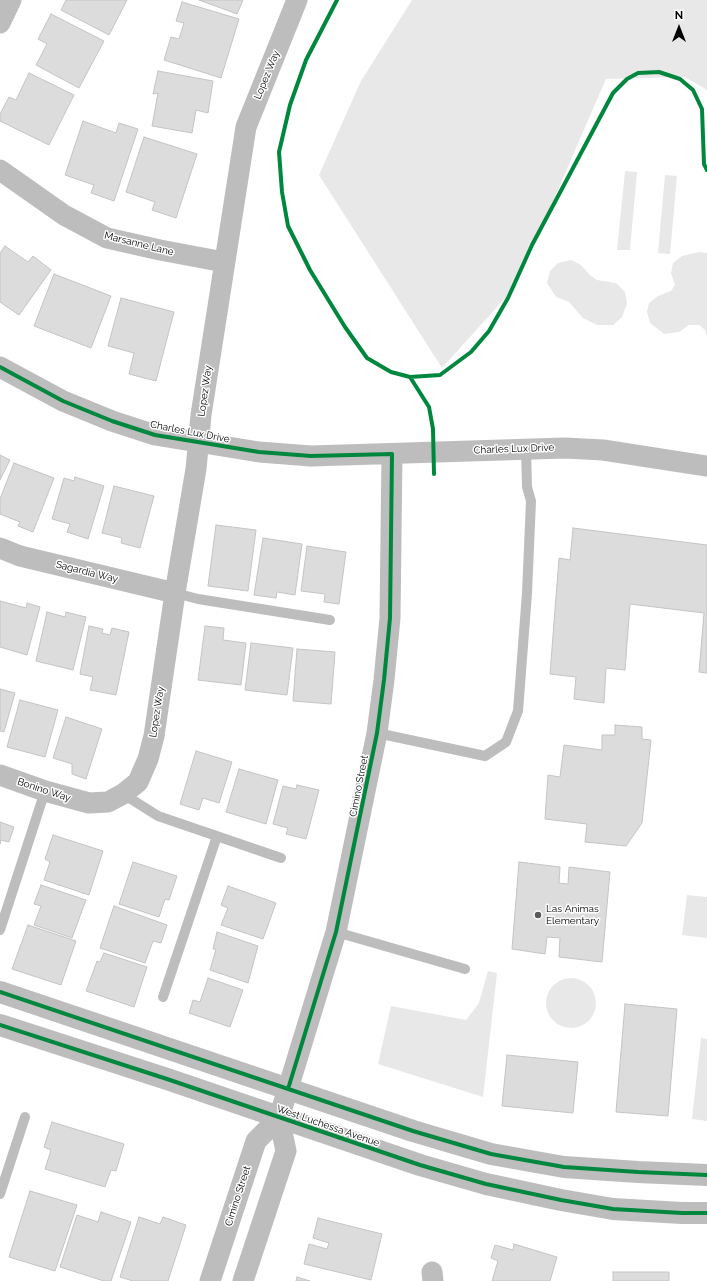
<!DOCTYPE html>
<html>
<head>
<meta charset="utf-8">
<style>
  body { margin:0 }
  #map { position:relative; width:707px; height:1281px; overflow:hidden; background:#fff; font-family:Raleway,sans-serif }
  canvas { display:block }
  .north { position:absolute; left:659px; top:8px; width:40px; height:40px; -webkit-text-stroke:3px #fff; paint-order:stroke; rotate:0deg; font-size:11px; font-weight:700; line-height:16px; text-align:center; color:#000 }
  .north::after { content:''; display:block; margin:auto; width:14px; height:18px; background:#000; clip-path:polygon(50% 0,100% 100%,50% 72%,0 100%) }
</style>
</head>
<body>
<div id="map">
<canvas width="707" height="1281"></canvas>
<div class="north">N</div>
</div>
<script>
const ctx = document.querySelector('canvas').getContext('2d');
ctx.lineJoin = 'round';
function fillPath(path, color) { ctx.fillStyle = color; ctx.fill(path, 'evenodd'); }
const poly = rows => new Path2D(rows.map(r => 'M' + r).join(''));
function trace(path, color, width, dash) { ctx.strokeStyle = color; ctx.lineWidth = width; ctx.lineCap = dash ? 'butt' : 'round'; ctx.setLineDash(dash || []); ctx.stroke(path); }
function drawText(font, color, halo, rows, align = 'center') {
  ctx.font = font + ' Raleway,sans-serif'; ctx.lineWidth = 3; ctx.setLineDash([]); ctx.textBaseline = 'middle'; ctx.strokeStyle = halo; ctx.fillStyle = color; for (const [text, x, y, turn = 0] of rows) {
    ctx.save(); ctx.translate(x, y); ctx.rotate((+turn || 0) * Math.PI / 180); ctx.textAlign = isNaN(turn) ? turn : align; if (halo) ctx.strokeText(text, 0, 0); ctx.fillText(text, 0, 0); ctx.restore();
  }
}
fillPath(poly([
  [412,0,707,0,707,90,685,77,606,79,516,286,442,368,319,175,361,81],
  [625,171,637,172,630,250,617,250],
  [665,175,677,176,670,254,658,253],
  [699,252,707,253,707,337,705,330,699,325,689,325,679,332,664,334,650,323,647,312,649,303,658,296,671,291,675,285,671,273,673,263,682,256],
  [571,260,581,265,590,275,597,280,616,283,625,292,627,304,622,317,613,325,597,325,583,318,569,302,556,297,547,283,550,271,558,263],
  [687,895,707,897,707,938,682,935],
  [488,971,497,973,483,1097,378,1064,391,1006,466,1020,479,1003],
  '546 1003a25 25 0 1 1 50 0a25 25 0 1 1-50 0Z',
  [701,1038,707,1039,707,1121,692,1119]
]), '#e8e8e8');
const building = poly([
  [66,0,127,0,109,35,61,10,66,0],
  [199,0,243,0,237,14,199,0],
  [182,2,239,19,221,78,164,60,171,37,179,39,184,23,176,21,182,2],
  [51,14,104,41,79,88,36,65,47,44,38,39,51,14],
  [158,71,213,81,208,113,196,110,192,133,152,126,158,93,153,94,158,71],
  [29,73,74,95,49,145,0,121,0,114,9,97,16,100,29,73],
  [83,121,116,133,119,123,138,129,114,201,91,193,94,185,65,175,83,121],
  [144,137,197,154,176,218,152,210,155,202,126,192,144,137],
  [5,246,28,262,33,256,51,270,19,315,0,302,0,253,5,246],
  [54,274,111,296,91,348,34,326,54,274],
  [121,298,174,312,156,381,129,374,134,353,108,346,121,298],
  [0,455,10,460,0,480,0,455],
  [14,463,54,478,33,532,18,526,20,522,0,514,0,499,14,463],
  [75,477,104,486,88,539,67,532,70,524,52,519,64,478,74,481,75,477],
  [114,486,154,496,140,548,121,543,122,538,102,533,114,486],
  [216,525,256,530,248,591,208,586,216,525],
  [573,528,707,545,707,673,699,672,704,613,630,604,625,670,606,668,604,703,574,699,576,677,550,674,559,558,570,560,573,528],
  [263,538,302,544,295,595,277,592,276,598,254,595,263,538],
  [307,546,346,552,339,604,324,602,325,594,301,591,307,546],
  [0,601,26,608,27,603,40,607,27,655,0,647,0,601],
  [47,612,65,617,66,612,86,617,73,670,36,661,47,612],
  [89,626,103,629,102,633,110,635,112,628,129,632,116,695,90,690,93,677,80,674,89,626],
  [205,626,224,628,223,640,246,643,241,685,198,680,205,626],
  [251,643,293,648,287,695,245,690,251,643],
  [297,649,335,652,331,704,293,701,297,649],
  [0,689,15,693,4,732,0,731,0,689],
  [20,700,58,710,45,757,7,747,20,700],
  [66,717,102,729,86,779,72,774,72,764,53,758,66,717],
  [615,725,642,727,642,739,651,740,642,823,626,846,585,842,587,824,545,819,548,775,560,777,564,745,602,750,602,735,615,735,615,725],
  [196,751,232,762,219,803,203,798,199,810,180,804,196,751],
  [239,769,278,780,266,824,226,812,239,769],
  [297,785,319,790,306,839,286,834,288,828,273,824,283,786,296,789,297,785],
  [0,822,14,827,9,842,1,840,0,844,0,822],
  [53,835,103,851,89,895,44,880,50,862,45,859,53,835],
  [133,862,177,876,169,900,165,899,159,917,119,904,133,862],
  [519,862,560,867,559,883,568,884,569,867,610,872,602,962,559,957,560,938,547,937,545,954,512,949,519,862],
  [41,885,86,900,72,938,34,925,41,906,34,904,41,885],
  [228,886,276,903,263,939,221,925,228,908,221,905,228,886],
  [114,906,167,925,161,943,153,941,145,963,100,948,114,906],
  [28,925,76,941,61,985,12,969,28,925],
  [217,932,258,946,248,983,210,970,216,949,213,949,217,932],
  [104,953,147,967,134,1007,86,991,97,961,100,962,104,953],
  [208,978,243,990,230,1027,189,1013,193,1000,200,1002,208,978],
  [625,1004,677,1009,668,1116,616,1112,625,1004],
  [507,1055,578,1062,573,1113,502,1106,507,1055],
  [52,1122,124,1144,116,1171,111,1170,105,1187,45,1169,51,1150,44,1147,52,1122],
  [30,1191,77,1205,55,1271,9,1257,30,1191],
  [101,1212,131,1222,111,1281,104,1281,60,1267,77,1215,98,1222,101,1212],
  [139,1217,160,1224,163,1217,186,1225,168,1281,133,1281,120,1277,139,1217],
  [318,1218,382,1234,371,1280,304,1264,309,1244,327,1249,329,1243,313,1238,318,1218],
  [514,1244,557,1257,550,1281,492,1281,498,1261,491,1258,495,1245,513,1250,514,1244],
  [613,1272,669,1272,669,1281,613,1281,613,1272],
  [297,1277,310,1281,296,1281,297,1277]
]);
fillPath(building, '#dcdcdc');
trace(building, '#c4c4c4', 1);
trace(poly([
  [175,593,198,599,330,620],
  [377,733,485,756,506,742,518,711,527,593,531,501,527,487,526,449],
  [123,794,158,816,281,858],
  [0,930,45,791],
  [336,932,465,969],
  [163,997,217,836],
  [0,1194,25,1117]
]), '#bdbdbd', 10);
trace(poly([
  [0,23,11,0],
  [0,170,64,215,107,238,160,250,224,262],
  [0,367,63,401,112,421,155,435,259,452,311,456,565,448,603,450,707,466],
  [0,548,20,556,175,593],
  [0,775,45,791,89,803,108,802,123,794,138,782,148,759,154,736,175,593,196,469,201,415,246,127,297,0],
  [432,1272,433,1281],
  [210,1281,256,1141,279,1118,336,932,377,733,384,680,390,618,392,454],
  [243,1281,286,1151,279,1118]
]), '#bdbdbd', 21);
trace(poly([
  [0,992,413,1131,491,1154,564,1167,638,1172,707,1175],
  [0,1025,167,1079,420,1165,486,1184,561,1200,613,1209,682,1213,707,1213]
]), '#bdbdbd', 22);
trace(poly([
  [337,0,306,60,290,105,279,152,282,192,288,226,310,270,345,327,367,358,391,372,410,377,440,375,471,352,489,331,508,298,532,245,613,93,627,79,638,73,659,72,680,79,693,90,702,109,704,164,707,170],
  [0,367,63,401,112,421,155,435,259,452,311,456,392,454,390,618,384,680,377,733,336,932,288,1089],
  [410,377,429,407,433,429,434,474],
  [0,992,413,1131,491,1154,564,1167,638,1172,707,1175],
  [0,1025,167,1079,420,1165,486,1184,561,1200,613,1209,682,1213,707,1213]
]), '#00873e', 4);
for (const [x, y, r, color] of [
  [538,915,4,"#595959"]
]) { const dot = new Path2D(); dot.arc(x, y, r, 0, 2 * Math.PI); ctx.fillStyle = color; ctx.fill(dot); trace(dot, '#fff', 1.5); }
drawText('10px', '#000', '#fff', [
  ["Lopez Way",267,75,-68],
  ["Marsanne Lane",139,244,14],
  ["Lopez Way",205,391,-82],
  ["Charles Lux Drive",190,432,11],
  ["Charles Lux Drive",514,449,-2],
  ["Sagardia Way",87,572,14],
  ["Lopez Way",157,712,-81],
  ["Cimino Street",359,786,-79],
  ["Bonino Way",44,790,18],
  ["West Luchessa Avenue",328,1126,19],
  ["Cimino Street",238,1196,-72]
]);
drawText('10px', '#000', '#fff', [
  ["Las Animas",546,909],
  ["Elementary",546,921]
], 'left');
</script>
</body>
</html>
